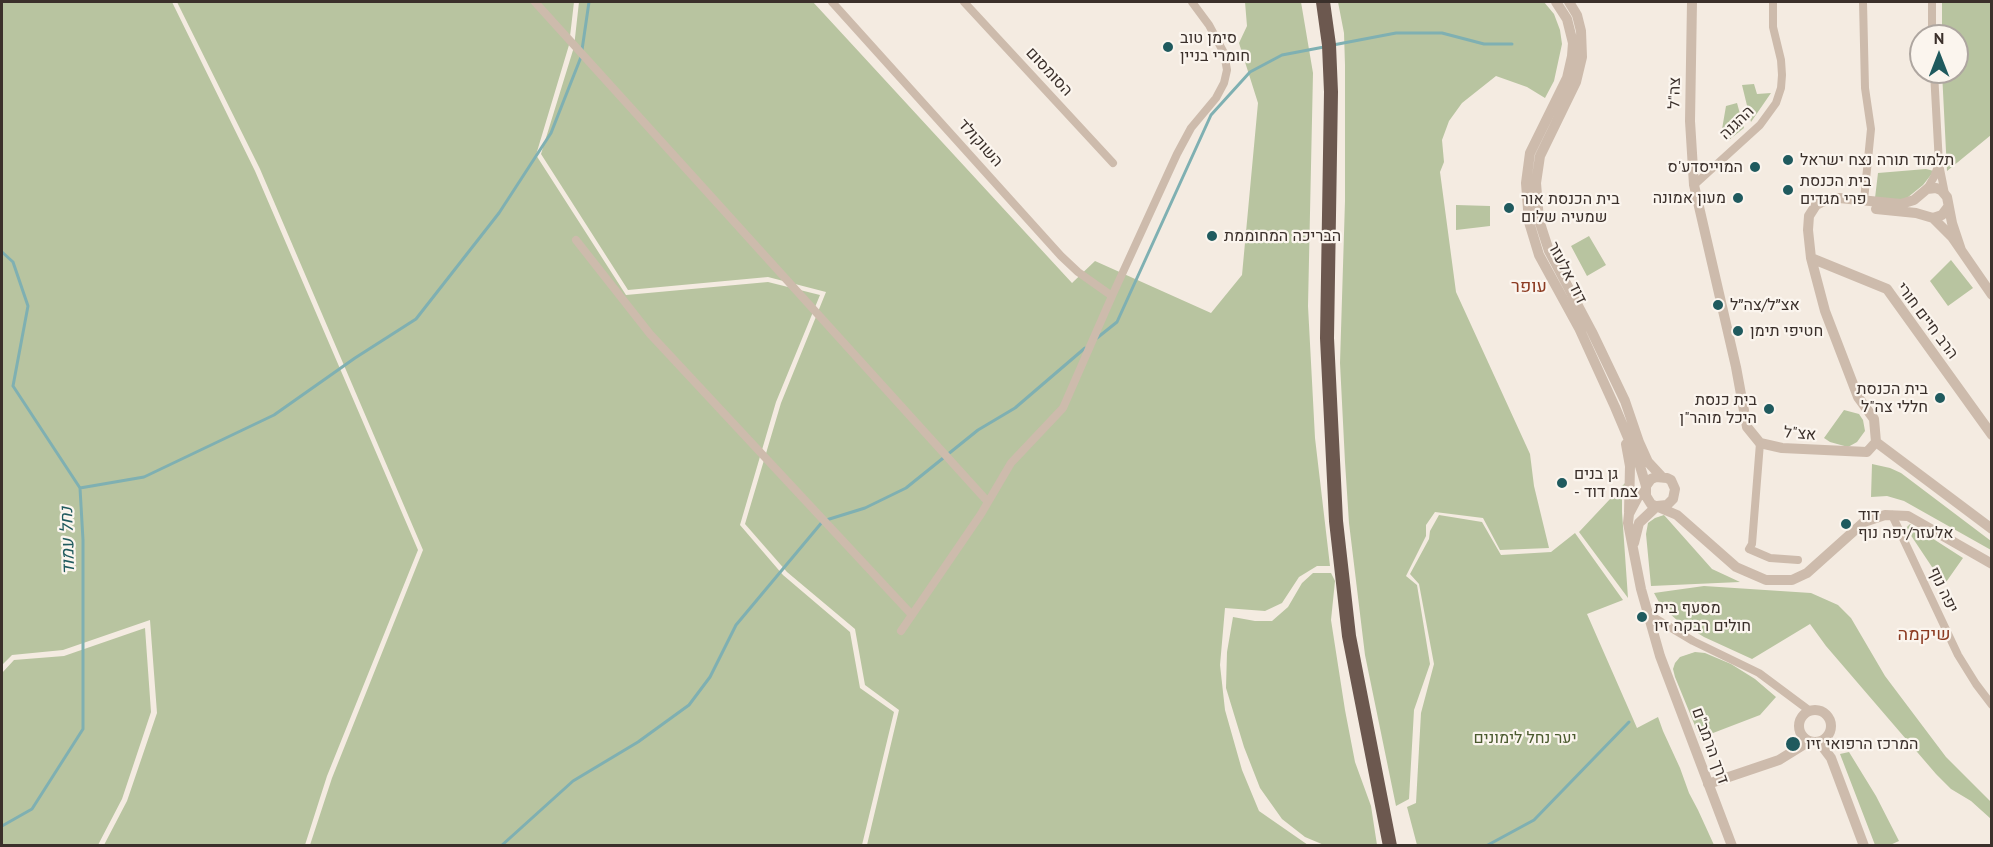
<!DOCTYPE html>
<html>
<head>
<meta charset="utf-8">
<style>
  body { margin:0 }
  #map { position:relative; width:1993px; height:847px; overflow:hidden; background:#f4ebe1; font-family:"PT Sans",sans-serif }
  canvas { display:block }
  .frame { position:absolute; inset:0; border:3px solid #3b302b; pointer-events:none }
  .north { position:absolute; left:1909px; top:24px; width:60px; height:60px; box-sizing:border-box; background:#fbf5ee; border:2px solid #aea6a0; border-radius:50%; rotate:0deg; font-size:16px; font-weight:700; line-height:24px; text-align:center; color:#3b302b }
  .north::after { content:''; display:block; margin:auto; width:21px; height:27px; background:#1f5a5e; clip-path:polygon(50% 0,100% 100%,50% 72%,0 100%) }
</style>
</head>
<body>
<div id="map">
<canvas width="1993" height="847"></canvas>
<div class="frame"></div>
<div class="north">N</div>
</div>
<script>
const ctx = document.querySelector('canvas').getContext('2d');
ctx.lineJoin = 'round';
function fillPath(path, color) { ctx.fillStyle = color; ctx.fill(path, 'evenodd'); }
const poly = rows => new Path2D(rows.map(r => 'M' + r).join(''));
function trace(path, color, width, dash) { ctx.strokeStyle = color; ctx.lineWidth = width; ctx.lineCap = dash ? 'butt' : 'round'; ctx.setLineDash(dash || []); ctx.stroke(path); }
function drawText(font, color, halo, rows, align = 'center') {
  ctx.font = font + ' "PT Sans",Heebo,sans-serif'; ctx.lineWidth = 4.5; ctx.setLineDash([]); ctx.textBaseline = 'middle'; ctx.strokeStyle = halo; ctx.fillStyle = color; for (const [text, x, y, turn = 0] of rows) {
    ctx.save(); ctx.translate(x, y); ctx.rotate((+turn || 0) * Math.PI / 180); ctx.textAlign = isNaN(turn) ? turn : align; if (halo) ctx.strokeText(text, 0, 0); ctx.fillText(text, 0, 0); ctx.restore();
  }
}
fillPath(poly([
  [2,2,172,2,255,171,418,550,327,776,305,845,104,845,127,801,157,713,150,620,63,650,12,655,2,665],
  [177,2,574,2,569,45,536,155,626,295,768,282,820,295,776,402,740,525,783,575,850,632,860,688,894,712,862,845,310,845,332,778,423,550,260,169],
  [579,2,813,2,1072,283,1095,261,1211,313,1242,275,1258,103,1239,43,1247,26,1245,2,1301,2,1313,73,1308,306,1315,438,1330,566,1317,566,1299,577,1282,603,1265,611,1225,608,1220,665,1225,710,1242,770,1259,811,1308,845,867,845,899,710,865,685,855,629,787,572,745,524,781,403,826,292,768,277,628,290,541,154,574,47],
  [1338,2,1544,2,1554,14,1560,30,1562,44,1554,81,1545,98,1527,87,1496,76,1462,103,1449,121,1442,140,1444,162,1440,172,1456,292,1530,454,1534,486,1549,548,1500,550,1483,518,1435,512,1426,525,1426,536,1406,576,1417,585,1430,664,1414,710,1409,799,1396,806,1365,655,1349,523,1345,462,1340,363,1345,201,1345,65,1344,33],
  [1942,2,1992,2,1991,135,1947,171,1942,72,1957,72,1957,36,1942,36],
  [1754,84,1757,94,1771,93,1751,122,1742,85],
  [1737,103,1744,128,1730,139,1721,135,1726,106],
  [1926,169,1934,171,1923,185,1902,202,1875,198,1878,173],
  [1456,205,1490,206,1490,226,1456,230],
  [1589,236,1606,265,1587,276,1571,246],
  [1951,260,1973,288,1948,306,1930,281],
  [1844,410,1859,414,1863,420,1865,431,1857,442,1848,447,1830,442,1824,438],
  [1872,464,1890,468,1901,473,1991,541,1991,550,1904,501,1887,496,1871,497],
  [1626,482,1622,495,1622,512,1628,598,1579,532],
  [1439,515,1482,522,1501,555,1551,552,1575,533,1623,600,1587,614,1637,728,1658,717,1663,731,1680,768,1689,793,1698,810,1714,845,1417,845,1407,807,1416,803,1421,713,1434,664,1419,584,1410,574,1429,539,1430,531],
  [1664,515,1712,569,1740,582,1651,586,1646,534,1648,523,1655,518],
  [1910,524,1963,558,1944,585,1906,528],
  [1313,573,1331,573,1335,581,1331,620,1345,710,1355,762,1371,806,1377,845,1324,845,1305,837,1282,819,1260,788,1244,747,1226,688,1227,652,1233,617,1255,621,1272,621,1288,607,1302,583],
  [1704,586,1811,593,1838,605,1851,618,1885,676,1946,757,1991,802,1991,819,1971,801,1951,789,1936,774,1826,646,1810,624,1752,659,1704,637,1678,621,1661,606,1654,593],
  [145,628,151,712,122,799,98,845,2,845,2,673,14,660,64,656],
  [1695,652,1705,653,1731,664,1755,679,1776,697,1760,715,1700,738,1675,677,1673,669,1675,663,1680,657],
  [1849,752,1876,796,1899,841,1890,845,1875,845,1840,754]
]), '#b8c4a0');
trace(poly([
  [1333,45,1396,33,1442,33,1484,44,1512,44],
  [582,50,589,2],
  [2,252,13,262,28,306,13,386,80,488,83,540,83,729,32,809,2,826],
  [1097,338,1117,322,1211,115,1250,72,1282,55,1324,47],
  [80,488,144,477,274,415,355,358,416,319,499,213,551,133,581,57],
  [501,846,573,781,638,742,689,705,710,677,736,625,823,521,865,508,906,488,978,430,1015,408,1085,348],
  [1486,846,1534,820,1629,722]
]), '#7fb0b2', 3);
trace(poly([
  [535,2,988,502],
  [832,2,1061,256,1078,272,1112,296],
  [964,2,1113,163],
  [1863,2,1865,88,1871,129,1864,200],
  [1932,2,1932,36],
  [1934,72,1939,164,1945,194],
  [1694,185,1760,125,1776,103,1781,88,1782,75,1781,60,1773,27,1773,2],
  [1927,189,1934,177,1939,164],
  [576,240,650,334,912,615],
  [1760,443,1752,544,1749,549,1770,558,1798,560],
  [1892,515,1958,655,1976,684,1992,705],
  [1648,614,1693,641,1759,673,1810,711],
  [901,631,981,514,1011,463,1063,408,1112,296,1177,154,1191,128,1216,98,1224,83,1227,70,1224,53,1209,25,1192,2]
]), '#cdbbac', 8);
trace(poly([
  [1556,2,1567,19,1573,43,1572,56,1567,78,1530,153,1526,183,1529,222,1539,255,1579,328,1615,407,1640,466,1646,486],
  [1569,2,1577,15,1581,31,1582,57,1576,82,1540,156,1536,183,1539,220,1549,251,1592,332,1625,401,1639,442,1648,462,1661,476],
  [1692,2,1690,121,1694,185,1736,367,1747,427,1760,443,1782,448,1867,452,1876,442,1874,419,1858,397,1825,311,1811,258,1808,230,1809,216,1816,205,1828,199,1839,198,1901,204,1914,200,1927,189,1936,188,1941,190,1947,197,1952,223,1961,250],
  [1876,209,1916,213,1933,218,1942,215,1948,207],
  [1933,218,1952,237,1992,295],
  [1811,258,1887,289,1992,435],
  [1876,442,1992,529],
  [1626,444,1630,466,1629,512],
  [1645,491,1638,497,1629,514,1628,523,1641,589,1660,656,1732,846],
  [1657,506,1667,505,1673,499,1675,489,1671,480,1667,478,1656,477,1651,479,1646,486,1646,496,1651,504,1677,515,1736,567,1766,580,1792,580,1807,573,1864,522,1885,515,1908,516,1992,564],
  [1634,543,1639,523,1657,506],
  '1799 726a16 16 0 1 1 32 0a16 16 0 1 1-32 0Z',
  [1819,742,1831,758,1864,846],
  [1708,784,1779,760,1808,742]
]), '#cdbbac', 10);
trace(poly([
  [1323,2,1329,45,1331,92,1327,338,1336,521,1349,636,1390,846]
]), '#6c584f', 14);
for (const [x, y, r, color] of [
  [1168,47,6,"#1f5a5e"],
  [1788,160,6,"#1f5a5e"],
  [1755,167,6,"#1f5a5e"],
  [1788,190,6,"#1f5a5e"],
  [1738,198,6,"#1f5a5e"],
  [1509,208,6,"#1f5a5e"],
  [1212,236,6,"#1f5a5e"],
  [1718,305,6,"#1f5a5e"],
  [1738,331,6,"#1f5a5e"],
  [1940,398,6,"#1f5a5e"],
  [1769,409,6,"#1f5a5e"],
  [1562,483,6,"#1f5a5e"],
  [1846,524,6,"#1f5a5e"],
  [1642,617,6,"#1f5a5e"],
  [1793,744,8,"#1f5a5e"]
]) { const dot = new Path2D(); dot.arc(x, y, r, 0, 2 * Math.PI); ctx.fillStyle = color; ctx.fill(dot); trace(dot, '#fbf5ee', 2); }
drawText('16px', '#3b302b', '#fbf5ee', [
  ["סימן טוב",1180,38],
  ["חומרי בניין",1180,56],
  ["תלמוד תורה נצח ישראל",1800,160],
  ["המוייסדע'ס",1743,167,"right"],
  ["בית הכנסת",1800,181],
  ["פרי מגדים",1800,199],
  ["מעון אמונה",1726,198,"right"],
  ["בית הכנסת אור",1521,199],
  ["שמעיה שלום",1521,217],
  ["הבריכה המחוממת",1224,236],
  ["אצ״ל/צה״ל",1730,305],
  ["חטיפי תימן",1750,331],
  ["בית הכנסת",1928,389,"right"],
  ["חללי צה\"ל",1928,407,"right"],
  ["בית כנסת",1757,400,"right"],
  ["היכל מוהר\"ן",1757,418,"right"],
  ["גן בנים",1574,474],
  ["- צמח דוד",1574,492],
  ["דוד",1858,515],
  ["אלעזר/יפה נוף",1858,533],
  ["מסעף בית",1654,608],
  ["חולים רבקה זיו",1654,626],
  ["המרכז הרפואי זיו",1806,744]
], 'left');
drawText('16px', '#3b302b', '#fbf5ee', [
  ["הסומסום",1049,72,47],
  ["צה\"ל",1675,93,-89],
  ["ההגנה",1737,123,-44],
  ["השוקולד",980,143,48],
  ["דוד אלעזר",1567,273,63],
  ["הרב חיים חורי",1927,321,53],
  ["אצ\"ל",1800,434,5],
  ["יפה נוף",1943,590,65],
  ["דרך הרמב\"ם",1710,746,70]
]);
drawText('16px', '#4a5a2e', '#fbf5ee', [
  ["יער נחל לימונים",1525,738]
]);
drawText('18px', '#8c3b22', '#fbf5ee', [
  ["עופר",1529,287],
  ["שיקמה",1924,635]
]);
drawText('italic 18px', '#1f5a5e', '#fbf5ee', [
  ["נחל עמוד",68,541,-92]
]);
</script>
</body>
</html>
